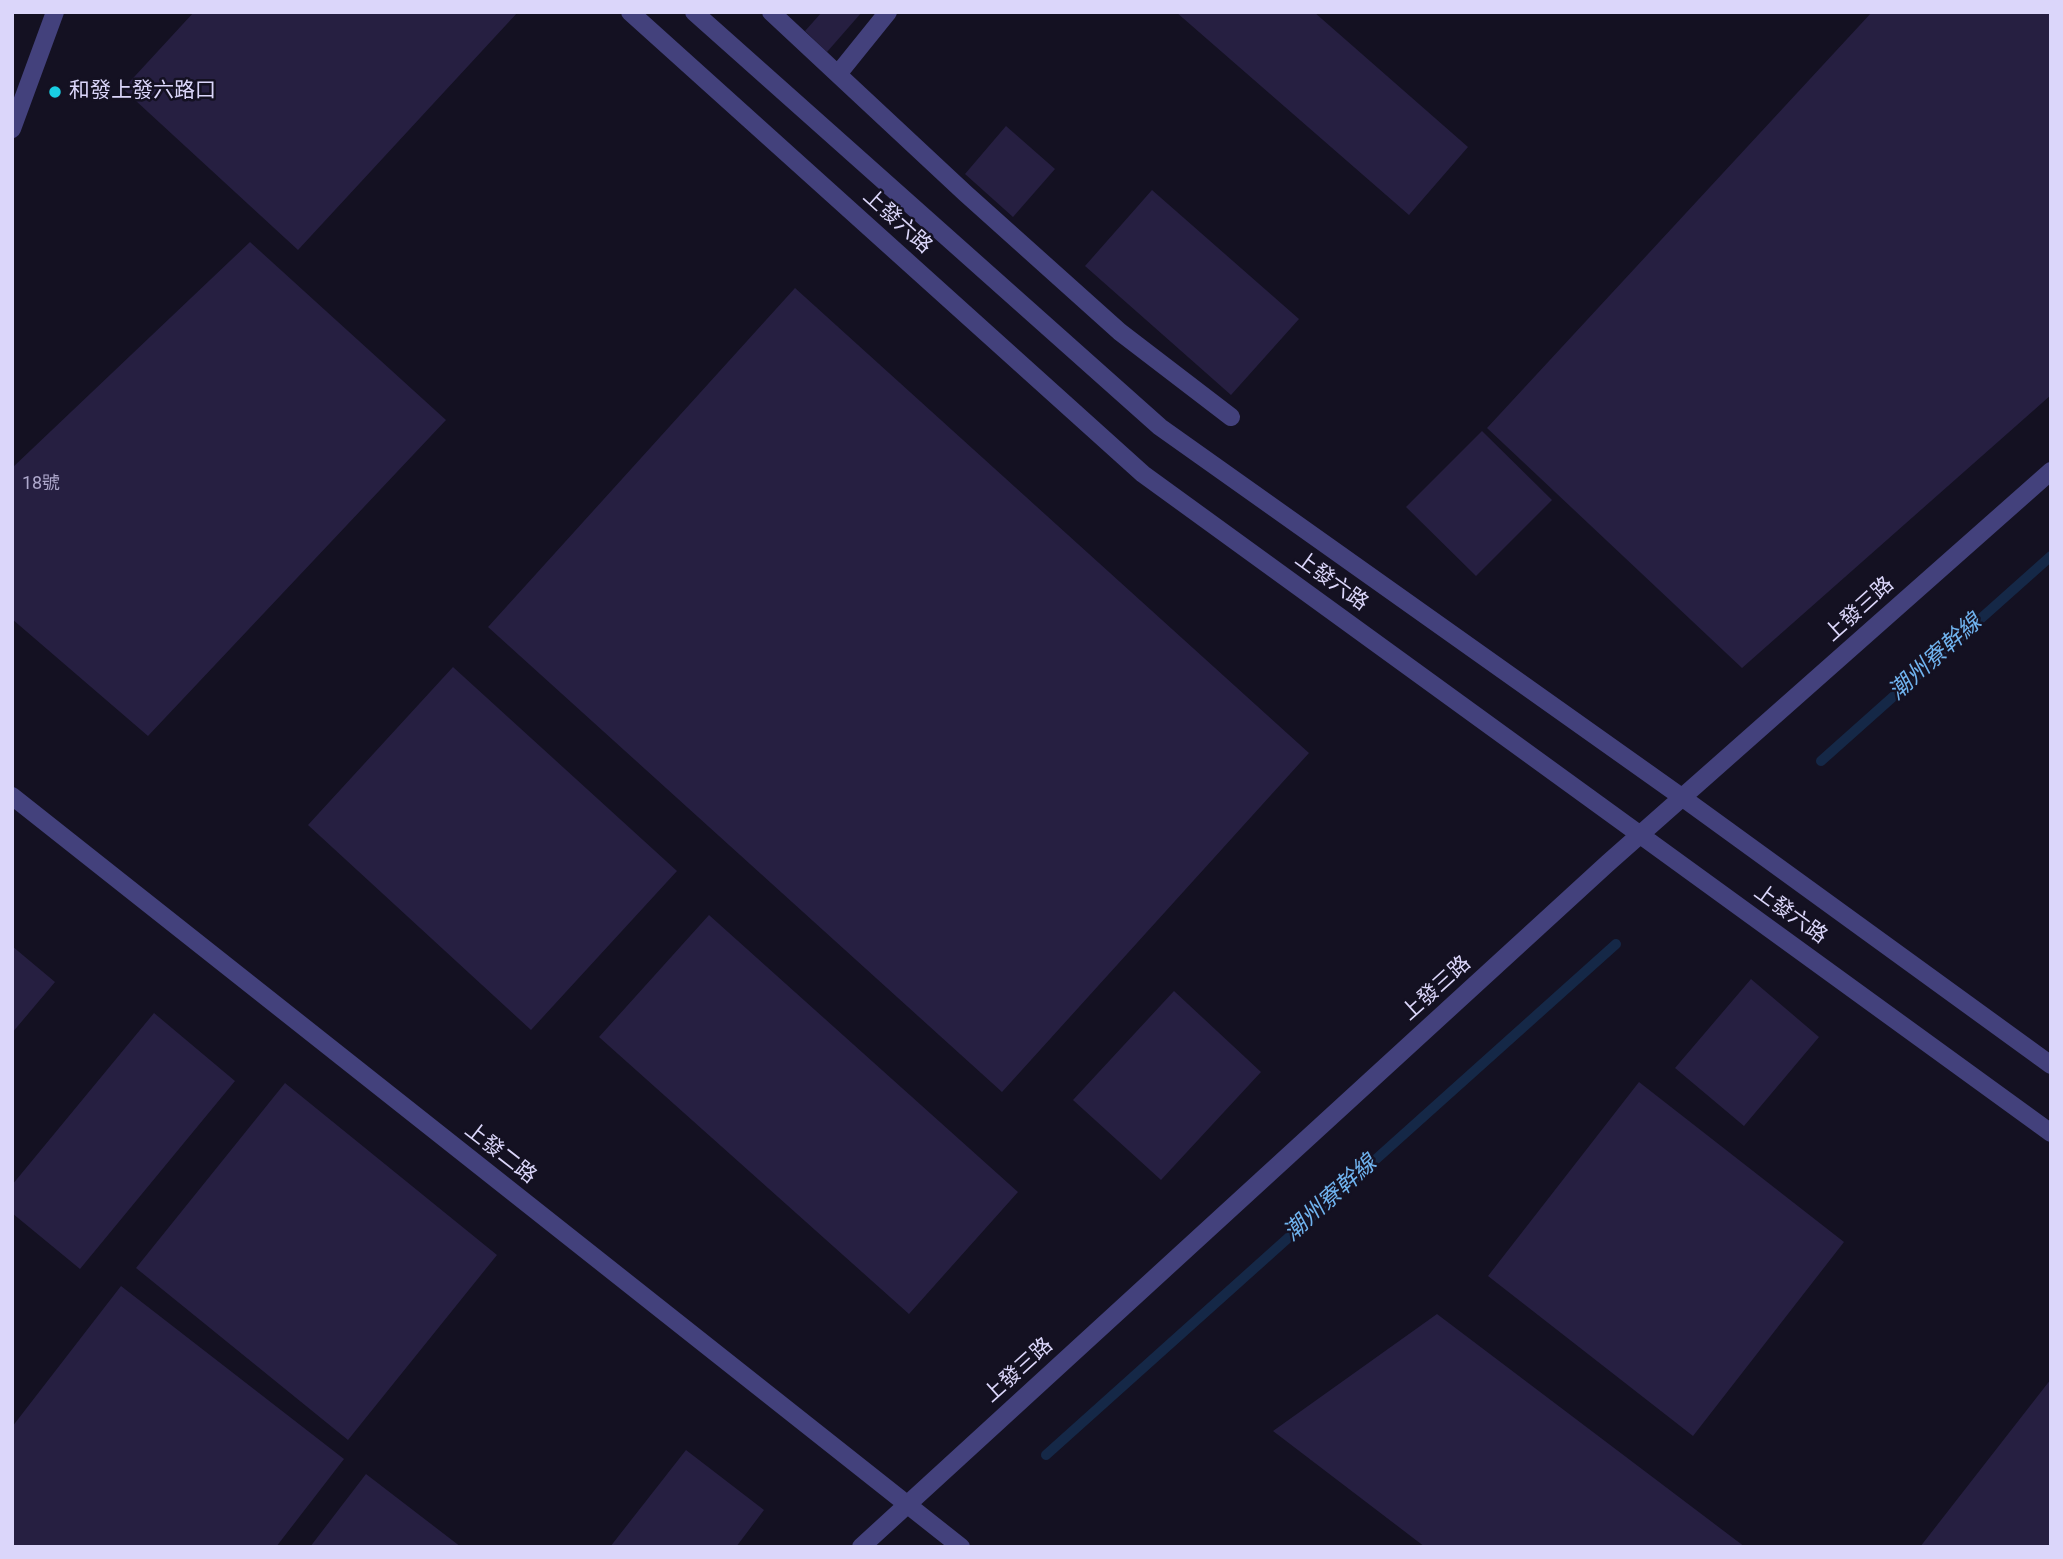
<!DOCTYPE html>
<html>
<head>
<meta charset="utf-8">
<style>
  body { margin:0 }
  #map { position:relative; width:2063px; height:1559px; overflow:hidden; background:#141122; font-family:Roboto,sans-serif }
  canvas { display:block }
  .frame { position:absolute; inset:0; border:14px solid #dbd6fa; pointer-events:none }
</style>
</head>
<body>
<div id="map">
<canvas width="2063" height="1559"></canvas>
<div class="frame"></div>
</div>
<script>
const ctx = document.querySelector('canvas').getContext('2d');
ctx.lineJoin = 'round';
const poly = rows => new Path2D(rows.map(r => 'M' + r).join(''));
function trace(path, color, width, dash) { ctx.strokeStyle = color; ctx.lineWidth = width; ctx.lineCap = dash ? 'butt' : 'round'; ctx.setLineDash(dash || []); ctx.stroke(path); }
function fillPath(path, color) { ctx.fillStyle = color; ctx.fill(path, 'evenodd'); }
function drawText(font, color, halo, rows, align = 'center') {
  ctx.font = font + ' Roboto,"Noto Sans TC",sans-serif'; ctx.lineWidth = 5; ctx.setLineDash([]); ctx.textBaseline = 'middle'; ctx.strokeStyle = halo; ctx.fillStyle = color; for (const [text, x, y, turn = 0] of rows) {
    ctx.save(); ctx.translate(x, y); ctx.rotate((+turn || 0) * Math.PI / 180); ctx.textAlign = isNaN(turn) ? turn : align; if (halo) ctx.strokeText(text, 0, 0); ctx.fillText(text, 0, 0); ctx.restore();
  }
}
trace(poly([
  [1821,761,2051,556],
  [1046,1455,1616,944]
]), '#152847', 10);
fillPath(poly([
  [194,12,518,12,298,250,123,89],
  [822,12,862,12,827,52,805,31],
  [1176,12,1314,12,1468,147,1409,215],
  [1872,12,2051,12,2051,395,1742,668,1487,428],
  [1006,126,1055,169,1013,217,965,174],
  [1152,190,1299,319,1231,395,1085,266],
  [250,242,446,420,148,736,12,619,12,468],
  [795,288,1309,753,1002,1092,488,627],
  [1482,431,1552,500,1476,576,1406,507],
  [453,667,677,871,531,1030,308,825],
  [709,915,1018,1192,909,1314,599,1037],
  [12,946,55,982,12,1033],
  [1751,979,1819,1037,1744,1126,1675,1068],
  [1174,991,1261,1072,1161,1180,1073,1100],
  [154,1013,235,1081,80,1269,12,1213,12,1185],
  [1639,1082,1844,1242,1693,1436,1488,1276],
  [285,1083,497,1255,348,1440,136,1268],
  [121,1286,344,1459,276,1547,12,1547,12,1427],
  [1437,1314,1745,1547,1425,1547,1273,1431],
  [2051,1379,2051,1547,1920,1547],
  [686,1450,764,1510,736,1547,610,1547],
  [366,1474,461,1547,310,1547]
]), '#261f41');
trace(poly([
  [630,12,1143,474,2051,1133],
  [694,12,1160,427,1683,798,2051,1065],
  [771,12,965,193,1120,332,1231,417],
  [838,74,888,12],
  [12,129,55,12],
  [12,796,961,1547],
  [861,1547,1608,863,2051,471]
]), '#43417c', 18);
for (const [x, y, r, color] of [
  [55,92,7,"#19cee3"]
]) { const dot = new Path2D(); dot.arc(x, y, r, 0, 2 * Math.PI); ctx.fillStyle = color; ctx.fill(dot); trace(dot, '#141122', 2.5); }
drawText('18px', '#aea8cc', null, [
  ["18號",41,484]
]);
drawText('21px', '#dbd6fa', '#141122', [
  ["和發上發六路口",69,92]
], 'left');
drawText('21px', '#dbd6fa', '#141122', [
  ["上發六路",897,222,42],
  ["上發六路",1331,582,36],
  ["上發三路",1860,610,-42],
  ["上發六路",1790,915,36],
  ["上發三路",1437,989,-42],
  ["上發二路",500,1154,38],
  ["上發三路",1019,1371,-42]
]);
drawText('italic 23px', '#70b3ef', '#141122', [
  ["潮州寮幹線",1936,658,-42],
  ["潮州寮幹線",1331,1199,-42]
]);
</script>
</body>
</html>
